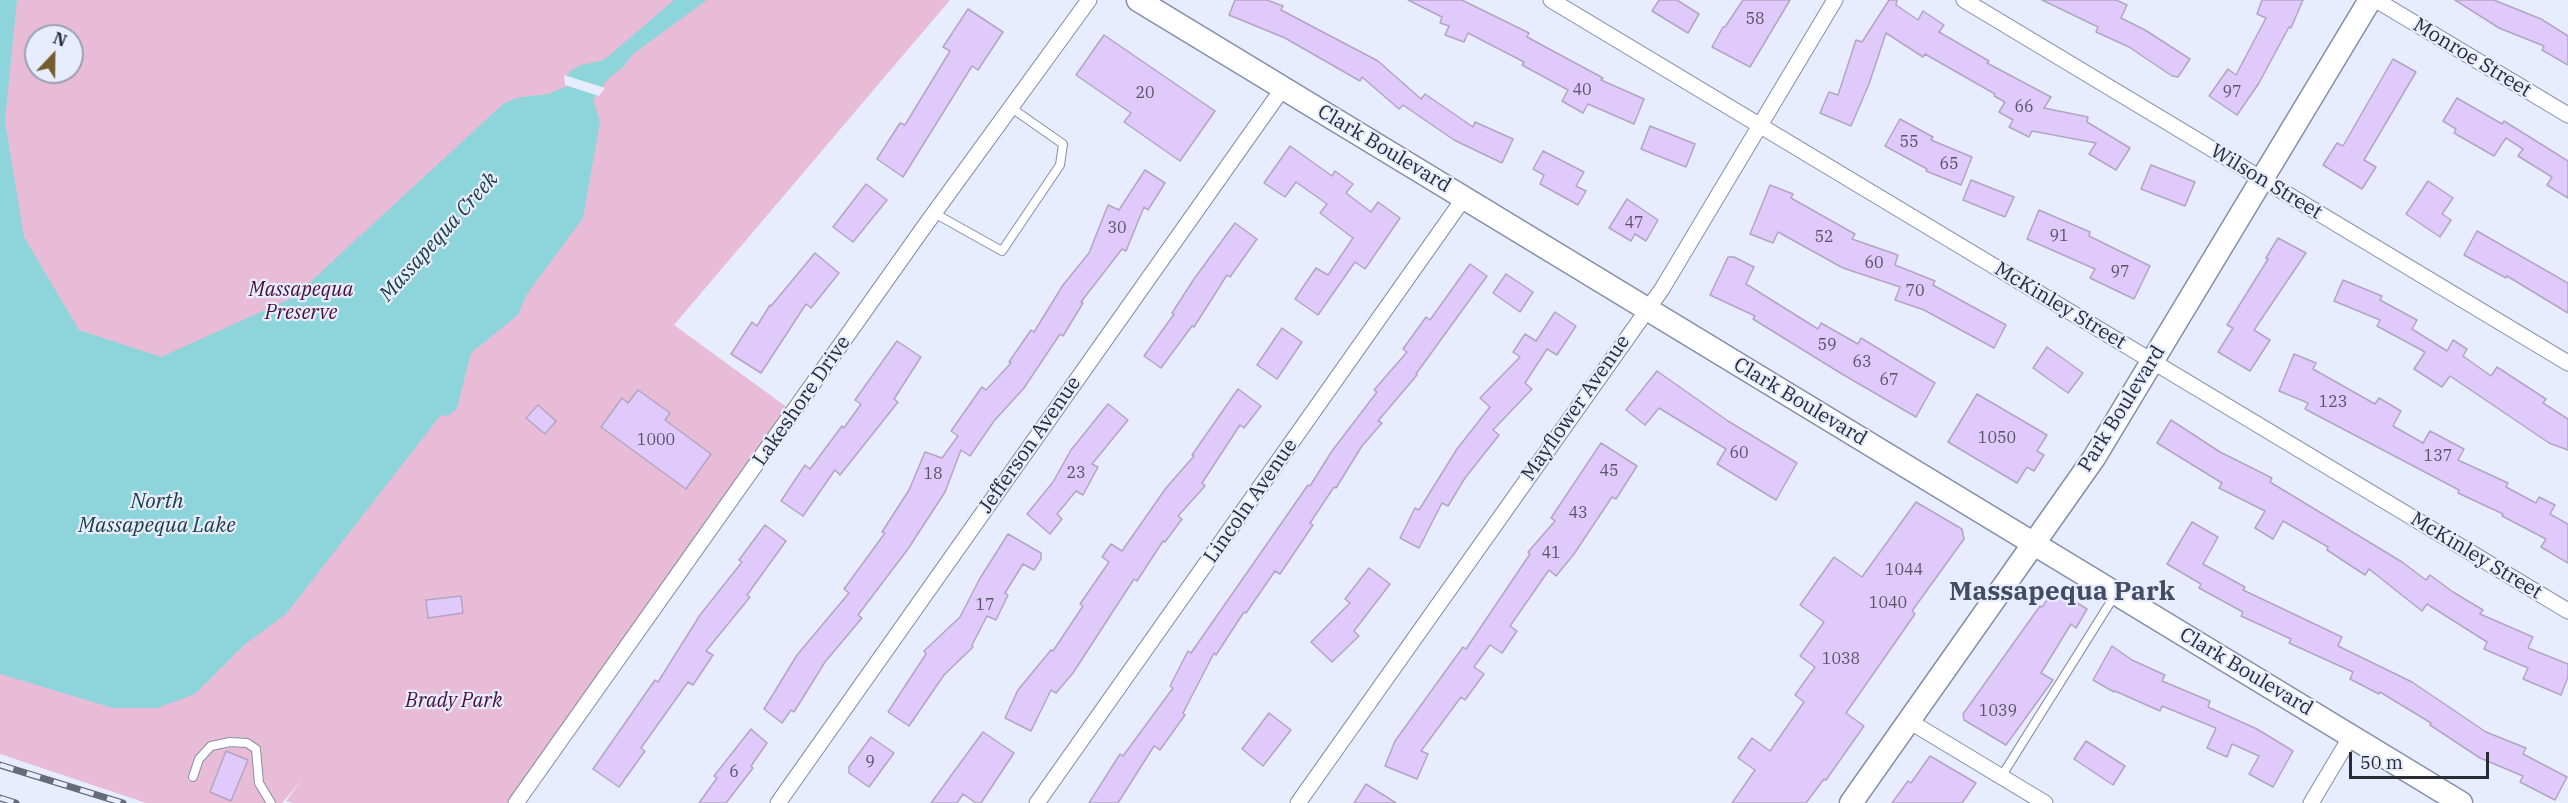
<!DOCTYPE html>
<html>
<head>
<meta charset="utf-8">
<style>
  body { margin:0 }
  #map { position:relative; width:2568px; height:803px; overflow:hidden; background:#e7edff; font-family:"IBM Plex Serif",serif }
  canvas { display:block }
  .north { position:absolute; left:24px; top:24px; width:60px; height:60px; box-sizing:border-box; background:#e7edff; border:2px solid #9ba0af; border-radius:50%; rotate:22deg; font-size:16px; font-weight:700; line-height:24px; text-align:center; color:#292c37 }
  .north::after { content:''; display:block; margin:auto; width:21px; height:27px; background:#745e2e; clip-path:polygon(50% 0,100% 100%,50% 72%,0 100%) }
  .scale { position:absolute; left:2349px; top:752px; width:140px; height:27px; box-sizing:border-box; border:3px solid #292c37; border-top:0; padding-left:8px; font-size:18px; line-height:21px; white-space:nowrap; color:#292c37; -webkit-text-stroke:4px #e7edff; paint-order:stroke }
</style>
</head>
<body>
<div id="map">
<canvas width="2568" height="803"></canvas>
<div class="north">N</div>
<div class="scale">50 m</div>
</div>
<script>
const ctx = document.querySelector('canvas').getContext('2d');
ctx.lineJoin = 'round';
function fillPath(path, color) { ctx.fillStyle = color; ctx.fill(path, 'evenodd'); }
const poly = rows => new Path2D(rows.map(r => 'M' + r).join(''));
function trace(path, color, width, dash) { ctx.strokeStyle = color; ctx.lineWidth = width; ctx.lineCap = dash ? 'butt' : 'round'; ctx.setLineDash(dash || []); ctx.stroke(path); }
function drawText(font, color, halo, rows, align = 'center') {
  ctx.font = font + ' "IBM Plex Serif",serif'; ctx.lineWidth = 4.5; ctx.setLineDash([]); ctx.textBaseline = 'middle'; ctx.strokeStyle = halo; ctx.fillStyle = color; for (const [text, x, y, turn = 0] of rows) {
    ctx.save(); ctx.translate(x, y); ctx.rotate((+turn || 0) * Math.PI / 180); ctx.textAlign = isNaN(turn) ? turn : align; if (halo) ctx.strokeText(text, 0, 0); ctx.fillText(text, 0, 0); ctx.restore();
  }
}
fillPath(poly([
  [0,0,950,0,674,325,788,408,508,803,293,803,286,801,301,781,282,803,146,803,0,754],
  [36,36,72,36,72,72,36,72]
]), '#e8bcd7');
fillPath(poly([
  [0,0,17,0,5,121,24,237,79,330,161,357,294,297,503,104,516,98,548,94,568,86,567,76,570,71,581,65,604,60,674,0,707,0,633,54,623,67,608,79,596,95,593,100,600,122,583,218,527,294,518,315,471,353,457,408,450,415,440,416,286,614,244,645,195,694,157,708,113,708,0,674]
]), '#8dd5da');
fillPath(poly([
  [564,75,605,88,599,96,596,95,565,85]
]), '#e7edff');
const building = poly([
  [1235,0,1267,0,1283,6,1281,10,1378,61,1421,99,1425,94,1473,127,1475,122,1513,139,1502,163,1454,140,1403,105,1399,109,1362,77,1360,81,1285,38,1229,15,1235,0],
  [1408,0,1462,0,1529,33,1527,37,1603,78,1601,80,1644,99,1634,124,1588,104,1583,113,1562,101,1568,90,1522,65,1524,62,1468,33,1464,42,1445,35,1449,26,1440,23,1442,17,1408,0],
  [1659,0,1677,0,1699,14,1688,33,1652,11,1659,0],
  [1743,0,1790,0,1750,67,1712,47,1723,27,1725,27,1743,0],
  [1889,0,1897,0,1896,5,1918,20,1923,11,1944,25,1939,32,1989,61,1987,63,2051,97,2044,108,2088,117,2087,122,2130,148,2116,170,2089,154,2096,143,2032,131,2029,137,2009,127,2013,120,1999,112,2005,102,1994,96,1995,94,1925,54,1923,57,1886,33,1869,84,1851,126,1820,113,1829,92,1838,95,1856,40,1862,42,1889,0],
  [2042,0,2116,0,2127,5,2121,18,2145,30,2190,59,2178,77,2172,76,2129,47,2096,32,2098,27,2042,0],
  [2262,0,2303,0,2291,28,2289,27,2259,83,2237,115,2209,96,2228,69,2236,75,2266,18,2257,14,2262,0],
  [2455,0,2494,0,2541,19,2568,36,2568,65,2542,50,2544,46,2499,28,2455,0],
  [968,9,1003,32,978,70,972,66,903,177,877,159,900,123,905,125,950,51,943,47,968,9],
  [1104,35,1215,111,1180,161,1124,122,1131,113,1076,75,1104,35],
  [2393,59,2416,72,2364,160,2376,167,2362,189,2323,165,2337,143,2343,146,2393,59],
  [2457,98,2502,124,2504,121,2568,161,2568,198,2547,185,2552,177,2518,156,2523,149,2506,138,2494,156,2454,133,2456,129,2443,121,2457,98],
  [1900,119,1933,137,1931,140,1972,157,1961,185,1926,171,1927,169,1885,146,1900,119],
  [1650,126,1695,144,1686,167,1641,149,1650,126],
  [1290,146,1332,176,1335,171,1353,184,1346,193,1371,212,1378,202,1400,218,1365,269,1355,262,1318,315,1295,299,1316,268,1328,275,1353,238,1320,213,1327,204,1296,182,1285,197,1264,183,1290,146],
  [1543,151,1584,172,1576,186,1586,191,1578,205,1540,184,1544,175,1533,169,1543,151],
  [2151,165,2195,182,2185,206,2141,189,2151,165],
  [1145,170,1165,183,1148,210,1144,207,1126,251,1122,249,1081,302,1083,303,1063,336,1060,334,1024,388,994,421,970,456,961,450,945,492,908,549,858,615,862,618,825,662,794,712,791,710,782,723,764,709,797,655,849,593,844,589,885,533,882,532,909,490,925,452,942,458,958,436,951,431,982,387,986,390,1011,363,1009,362,1031,330,1034,332,1063,285,1089,253,1108,205,1119,210,1145,170],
  [1971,180,2014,197,2005,217,1963,200,1971,180],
  [2428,181,2453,198,2442,214,2451,220,2440,237,2406,214,2428,181],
  [866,184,887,200,853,242,833,227,866,184],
  [1770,185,1793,194,1791,198,1855,234,1852,239,1898,255,1895,265,1935,281,1933,285,2006,325,1994,348,1924,310,1895,300,1900,287,1843,268,1778,232,1773,243,1750,234,1770,185],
  [1627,199,1658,220,1646,241,1635,234,1631,241,1609,228,1627,199],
  [2039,210,2090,232,2089,236,2150,266,2134,299,2090,278,2095,269,2027,239,2039,210],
  [1235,223,1257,239,1230,277,1227,275,1194,327,1192,326,1161,368,1144,356,1174,314,1172,313,1194,279,1235,223],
  [2477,231,2568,283,2568,313,2507,276,2506,278,2464,255,2477,231],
  [2278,238,2306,253,2254,330,2270,340,2250,371,2218,352,2233,328,2227,325,2268,259,2266,258,2278,238],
  [815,253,839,273,811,308,806,304,761,373,731,354,752,322,757,326,770,305,771,306,815,253],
  [1728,257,1734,257,1754,267,1746,284,1818,329,1821,323,1858,344,1861,338,1935,383,1916,417,1842,374,1753,319,1755,316,1710,295,1728,257],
  [1470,264,1487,276,1416,374,1417,375,1378,421,1382,423,1362,446,1336,488,1334,487,1310,523,1313,525,1280,574,1275,571,1246,613,1244,612,1216,655,1214,653,1183,713,1185,715,1160,750,1154,746,1118,803,1089,803,1120,754,1123,756,1173,688,1170,686,1188,651,1191,653,1308,485,1310,486,1332,451,1377,392,1374,390,1407,352,1403,349,1426,317,1430,320,1470,264],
  [1506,274,1533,292,1520,312,1493,293,1506,274],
  [2343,280,2382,296,2380,300,2417,320,2412,329,2447,351,2453,340,2467,349,2463,356,2491,376,2497,367,2546,399,2543,403,2568,419,2568,450,2549,443,2450,376,2442,387,2414,369,2425,352,2377,326,2380,320,2334,301,2343,280],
  [1555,312,1576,326,1557,355,1547,349,1525,383,1532,389,1493,430,1499,435,1465,478,1448,506,1442,503,1419,548,1400,538,1415,508,1419,510,1457,449,1490,407,1480,398,1520,357,1513,352,1525,334,1536,341,1555,312],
  [1282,328,1302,342,1277,379,1257,365,1282,328],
  [897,341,921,357,894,399,898,402,840,475,835,470,803,516,781,501,805,465,810,469,842,426,844,428,861,404,855,400,897,341],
  [2047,347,2083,373,2068,393,2033,368,2047,347],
  [2294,354,2316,363,2313,369,2375,404,2379,398,2401,411,2393,426,2423,443,2430,431,2464,449,2458,460,2508,483,2506,487,2536,503,2539,497,2555,505,2550,514,2568,524,2568,563,2541,547,2546,539,2502,516,2503,514,2458,493,2459,490,2305,409,2308,403,2279,391,2294,354],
  [1657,371,1728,421,1797,463,1776,500,1717,464,1726,449,1659,408,1645,425,1626,410,1657,371],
  [1238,389,1261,406,1244,428,1240,425,1202,483,1205,486,1178,516,1182,519,1165,542,1163,541,1137,581,1134,579,1073,673,1056,693,1051,690,1031,731,1005,718,1018,690,1051,650,1053,651,1083,606,1080,604,1109,562,1102,557,1111,544,1122,551,1166,488,1194,456,1192,455,1238,389],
  [638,390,670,413,665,420,711,454,686,489,601,427,622,398,628,403,638,390],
  [1977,394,2047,435,2037,451,2044,455,2034,471,2027,467,2017,483,1948,442,1977,394],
  [1108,404,1128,420,1092,464,1098,467,1083,495,1076,491,1057,514,1062,519,1050,534,1027,514,1053,482,1071,450,1108,404],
  [538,405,556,421,545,434,526,418,538,405],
  [2171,420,2220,452,2272,478,2270,482,2402,562,2426,580,2430,575,2453,592,2483,610,2480,614,2533,637,2528,648,2568,664,2568,677,2561,695,2523,679,2528,668,2484,649,2487,642,2427,604,2422,611,2369,569,2365,575,2327,550,2328,547,2283,521,2273,539,2255,528,2265,511,2219,488,2222,483,2157,443,2171,420],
  [1601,443,1637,466,1616,499,1612,497,1574,554,1556,576,1549,570,1510,626,1517,631,1502,653,1490,645,1474,667,1484,674,1465,700,1461,697,1421,751,1428,754,1417,779,1385,766,1395,741,1463,647,1466,649,1530,554,1528,552,1555,521,1551,518,1601,443],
  [1916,502,1962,529,1964,539,1912,611,1915,614,1846,713,1864,726,1826,780,1824,779,1806,803,1732,803,1755,770,1738,758,1752,738,1770,751,1804,702,1795,695,1815,667,1800,656,1824,622,1800,605,1834,557,1862,577,1916,502],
  [2192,522,2218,537,2203,564,2245,587,2243,590,2342,637,2338,646,2412,682,2486,732,2526,748,2523,754,2567,777,2555,800,2520,782,2523,776,2480,758,2430,725,2431,723,2380,692,2379,694,2350,679,2353,672,2289,643,2291,639,2241,616,2243,612,2199,588,2201,584,2167,564,2192,522],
  [765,525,786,541,747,595,750,597,706,651,713,655,693,685,688,682,641,748,645,751,619,787,593,769,655,680,658,682,700,615,742,562,739,560,765,525],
  [1008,534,1041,553,1041,559,1034,570,1023,564,1005,593,1008,595,996,620,987,616,972,645,973,647,944,675,909,726,888,712,926,654,924,651,960,617,979,580,1008,534],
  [1369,568,1390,584,1354,631,1359,636,1332,662,1311,642,1350,603,1345,599,1369,568],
  [2055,589,2087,609,2076,628,2071,624,2041,673,2053,680,2006,745,1964,720,1963,714,2040,606,2042,607,2055,589],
  [461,596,463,613,428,618,426,600,461,596],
  [2112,646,2132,660,2165,675,2162,681,2210,701,2208,707,2257,729,2293,751,2273,787,2249,774,2259,756,2232,744,2227,757,2207,748,2216,728,2162,706,2160,711,2115,691,2114,692,2093,680,2112,646],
  [1269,713,1291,730,1263,766,1242,749,1269,713],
  [751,729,767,743,751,766,753,768,726,803,699,803,717,778,714,776,751,729],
  [983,732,1014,753,981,803,976,803,963,794,957,803,931,803,983,732],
  [871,737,894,753,869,787,849,773,849,767,871,737],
  [2086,741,2125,766,2113,785,2074,759,2086,741],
  [226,751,248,760,231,801,210,792,226,751],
  [1930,756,1976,783,1962,803,1892,803,1908,781,1911,783,1930,756],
  [1366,784,1396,803,1354,803,1366,784]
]);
fillPath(building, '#e0cafb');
trace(building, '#b2a5c1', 1.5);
const lane = poly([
  [934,213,1002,251,1060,165,1063,144,1010,107],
  [193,777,199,759,211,746,230,742,247,743,256,749,259,783,271,803],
  [2001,777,2115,595]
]);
const street = poly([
  [1551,0,2568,611],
  [1964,0,2568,363],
  [2376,0,2568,115],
  [1909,721,2045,803],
  [516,803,924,227,1089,0],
  [778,803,1283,88],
  [1037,803,1464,198],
  [1298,803,1662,289,1835,0],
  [2311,803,2351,736]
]);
const secondary = poly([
  [1138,0,2461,803],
  [1851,803,2094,458,2370,0]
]);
trace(lane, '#858ea9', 10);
trace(street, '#858ea9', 17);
trace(secondary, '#858ea9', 25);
trace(lane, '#fff', 8);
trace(street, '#fff', 15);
trace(secondary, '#fff', 22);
const rail = poly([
  [0,765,123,803],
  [0,798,16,803]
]);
trace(rail, '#676b78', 7);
trace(rail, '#e7edff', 4.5, [14]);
drawText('16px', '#575468', null, [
  ["58",1755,19],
  ["40",1582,90],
  ["97",2232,92],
  ["20",1145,93],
  ["66",2024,107],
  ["55",1909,142],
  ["65",1949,164],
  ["47",1634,223],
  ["30",1117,228],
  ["91",2059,236],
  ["52",1824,237],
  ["60",1874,263],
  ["97",2120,272],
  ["70",1915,291],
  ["59",1827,345],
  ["63",1862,362],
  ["67",1889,380],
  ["123",2333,402],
  ["1050",1997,438],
  ["1000",656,440],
  ["60",1739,453],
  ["137",2438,456],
  ["45",1609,471],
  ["23",1076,473],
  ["18",933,474],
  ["43",1578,513],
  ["41",1551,553],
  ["1044",1904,570],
  ["1040",1888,603],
  ["17",985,605],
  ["1038",1841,659],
  ["1039",1998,711],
  ["9",870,762],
  ["6",734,772]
]);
drawText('20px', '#292c37', '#e7edff', [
  ["Monroe Street",2472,58,31],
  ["Clark Boulevard",1384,149,31],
  ["Wilson Street",2266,182,31],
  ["McKinley Street",2060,306,31],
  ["Lakeshore Drive",802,401,-55],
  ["Clark Boulevard",1800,402,31],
  ["Mayflower Avenue",1576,408,-55],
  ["Park Boulevard",2122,409,-58],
  ["Jefferson Avenue",1030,445,-55],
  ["Lincoln Avenue",1251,501,-55],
  ["McKinley Street",2476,556,31],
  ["Clark Boulevard",2246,672,31]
]);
drawText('italic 20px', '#480e39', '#e7edff', [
  ["Massapequa",301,290],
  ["Preserve",301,313],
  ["Brady Park",454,701]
]);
drawText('italic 21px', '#193c3e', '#e7edff', [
  ["Massapequa Creek",439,237,-48],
  ["North",157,502],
  ["Massapequa Lake",157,526]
]);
drawText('bold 26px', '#444c64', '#e7edff', [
  ["Massapequa Park",2062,592]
]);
</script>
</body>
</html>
